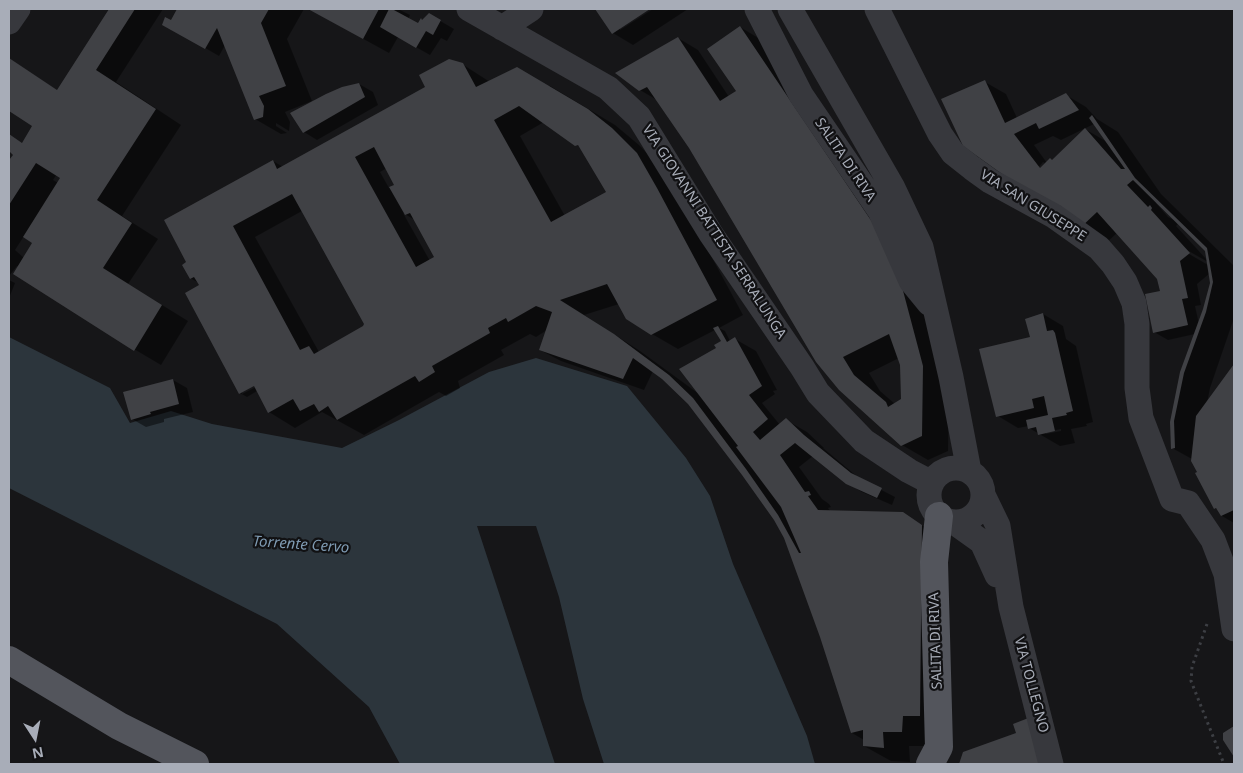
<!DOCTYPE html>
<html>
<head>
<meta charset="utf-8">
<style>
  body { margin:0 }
  #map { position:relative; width:1243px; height:773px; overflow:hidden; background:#161618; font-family:"Noto Sans",sans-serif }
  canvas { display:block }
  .frame { position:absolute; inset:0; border:10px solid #a8adb8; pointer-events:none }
  .north { position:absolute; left:10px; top:713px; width:50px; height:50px; -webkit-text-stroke:4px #111113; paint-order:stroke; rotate:169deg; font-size:14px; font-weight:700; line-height:20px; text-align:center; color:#a8adb8 }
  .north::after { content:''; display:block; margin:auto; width:18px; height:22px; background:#a8adb8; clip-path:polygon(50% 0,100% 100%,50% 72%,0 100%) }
</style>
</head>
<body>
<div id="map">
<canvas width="1243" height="773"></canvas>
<div class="frame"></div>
<div class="north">N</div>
</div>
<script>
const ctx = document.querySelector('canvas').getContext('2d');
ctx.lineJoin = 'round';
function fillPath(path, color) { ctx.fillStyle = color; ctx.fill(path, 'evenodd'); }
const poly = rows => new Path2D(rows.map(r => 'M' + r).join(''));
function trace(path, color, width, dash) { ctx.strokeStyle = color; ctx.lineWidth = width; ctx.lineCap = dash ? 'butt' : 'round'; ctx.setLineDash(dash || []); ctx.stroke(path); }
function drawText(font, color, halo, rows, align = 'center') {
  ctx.font = font + ' "Noto Sans",sans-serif'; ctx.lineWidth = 4.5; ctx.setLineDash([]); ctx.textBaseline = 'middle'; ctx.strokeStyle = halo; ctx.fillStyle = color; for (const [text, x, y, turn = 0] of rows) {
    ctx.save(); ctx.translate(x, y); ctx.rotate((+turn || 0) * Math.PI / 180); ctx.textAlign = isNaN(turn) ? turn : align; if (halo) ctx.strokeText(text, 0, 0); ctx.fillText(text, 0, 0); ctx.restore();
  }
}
fillPath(poly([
  [9,337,110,388,130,423,171,411,212,424,342,448,399,420,489,372,536,358,627,386,686,458,710,496,733,564,807,736,815,764,604,764,583,699,559,597,536,526,477,526,555,764,400,764,369,707,277,624,9,488]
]), '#2c353c');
fillPath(poly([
  [111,9,163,9,116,82,181,125,122,216,158,239,128,284,188,321,161,365,134,349,17,266,9,276,9,163,14,154,9,150,9,135,23,144,34,126,9,110,9,59,58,91],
  [57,174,62,178,58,183,53,180],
  [24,236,33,243,24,258,15,250],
  [178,9,304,9,287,39,312,101,285,112,290,122,289,131,276,123,276,126,287,133,281,134,255,119,225,45,219,56,164,24,172,22],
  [309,9,398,9,410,15,408,19,418,25,430,15,454,29,447,41,441,38,430,55,398,37,389,53],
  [596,9,648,9,620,27,620,30,653,9,688,9,633,45,613,33],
  [740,27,760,39,905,240,949,382,948,451,928,460,902,445,657,100,640,90,678,38,698,50,729,97,738,91],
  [899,358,901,365,902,400,895,404,880,391,869,373],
  [462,64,490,82,550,86,615,125,639,145,663,170,683,204,743,315,719,328,725,331,730,341,735,339,756,351,777,390,773,391,775,394,762,403,780,425,786,420,807,432,824,448,823,448,860,479,895,497,892,505,862,492,847,483,813,456,799,467,822,499,829,504,831,507,828,508,831,512,903,513,948,542,946,730,928,746,909,746,910,762,891,761,864,746,864,740,852,733,821,637,785,538,775,519,743,474,689,403,663,378,653,371,644,390,561,361,540,350,547,330,536,337,530,334,501,350,504,355,458,381,460,388,446,396,439,392,364,435,322,412,295,428,269,412,257,391,247,397,240,393,201,286,199,283,190,278,273,161,283,167,427,88],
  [544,122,582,148,607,192,565,216,520,136],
  [387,168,396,185,389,188,380,172],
  [302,211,367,325,319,352,255,237],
  [403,213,415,220,436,258,430,261],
  [619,304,652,334,678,349,715,330,723,342,718,349,699,394,640,351,584,315],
  [258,382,260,385,242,394,242,391],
  [985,82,1006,94,1017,118,1066,95,1086,107,1097,119,1118,132,1161,194,1233,265,1234,318,1210,388,1207,403,1234,366,1234,523,1222,516,1219,510,1215,508,1192,459,1172,448,1172,422,1181,372,1195,334,1168,340,1154,332,1161,292,1159,279,1117,233,1106,243,1024,188,1045,163,1043,162,1022,187],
  [1094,124,1107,142,1085,129,1053,161,1047,163,1034,145,1053,136,1061,140],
  [1157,202,1176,221,1168,217,1156,203],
  [1179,223,1206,250,1207,260,1176,226],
  [1185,249,1208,262,1208,265,1184,251],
  [1209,274,1211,283,1199,324,1195,306,1201,305,1197,284],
  [359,84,373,92,378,105,317,140,304,132],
  [9,280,15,283,9,298],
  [1043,314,1063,326,1066,339,1076,346,1093,422,1086,424,1087,426,1071,429,1075,443,1060,446,1029,428,1029,426,1018,428,998,416],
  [1061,429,1061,431,1046,434,1046,432],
  [173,380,187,388,193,412,164,419,164,422,146,427,132,419],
  [964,753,1054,764,960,764]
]), '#0007');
fillPath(poly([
  [109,9,135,9,96,70,156,109,97,200,132,223,103,268,162,305,134,351,13,274,32,243,23,237,60,178,36,163,9,205,9,160,13,155,9,151,9,134,22,143,32,126,9,111,9,58,57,90],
  [177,9,269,9,261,23,286,86,259,96,264,106,263,117,254,120,217,28,205,49,162,25,165,17,171,20],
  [308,9,379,9,363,39],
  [389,9,392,9,418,23,421,18,422,20,429,13,441,20,433,35,426,31,416,48,380,27],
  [595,9,650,9,612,34],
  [740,26,893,253,923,366,922,436,901,446,839,390,816,362,689,148,647,87,639,91,615,73,678,37,720,101,736,91,707,49],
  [889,334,900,365,901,399,888,407,886,402,854,375,843,357],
  [449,59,463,63,476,87,517,67,588,109,612,128,637,153,657,188,717,300,651,335,626,319,607,284,560,300,614,334,669,375,693,398,746,469,778,515,799,553,801,553,781,507,736,447,738,446,679,369,716,348,714,345,721,341,713,328,718,326,727,342,735,337,762,386,749,395,768,419,753,432,760,440,786,418,804,435,851,473,882,488,877,498,846,484,795,443,780,455,805,492,809,491,811,495,808,496,818,510,903,512,922,525,920,716,903,716,902,732,883,732,884,748,863,746,863,730,851,733,820,637,784,538,774,520,742,475,688,404,662,379,633,358,623,379,539,350,552,312,536,306,508,322,506,318,488,328,490,333,432,366,435,372,419,382,415,376,337,420,328,406,319,412,314,404,300,411,293,399,268,413,254,386,239,394,185,293,199,285,194,277,190,279,182,265,186,262,164,220,273,160,277,169,425,87,419,75],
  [519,106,575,146,578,145,606,192,551,222,494,120],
  [374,147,394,185,389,187,405,215,410,213,434,257,416,267,355,157],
  [292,194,364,324,363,326,314,354,309,346,300,350,233,226],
  [985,80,1005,123,1066,93,1079,110,1039,129,1036,123,1014,134,1040,168,1050,158,1052,160,1085,128,1121,169,1125,169,1089,118,1092,115,1135,178,1207,248,1213,282,1206,312,1184,373,1174,421,1175,448,1171,449,1170,422,1180,372,1203,309,1210,283,1205,251,1133,180,1127,185,1148,207,1150,205,1152,208,1151,210,1190,253,1180,261,1188,298,1182,299,1188,325,1153,333,1145,294,1160,291,1157,279,1097,212,1079,229,963,146,941,99],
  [359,83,365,97,303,133,290,113,326,94,342,87],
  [1043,313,1047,331,1053,330,1055,333,1073,411,1066,413,1067,415,1052,418,1055,431,1038,435,1036,427,1028,429,1026,420,1048,415,1044,396,1032,399,1034,408,996,417,979,349,1030,337,1025,319],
  [1234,364,1234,510,1221,516,1216,508,1214,509,1195,473,1197,472,1191,461,1196,416],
  [173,379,179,404,150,412,151,414,131,420,123,392],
  [1031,717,1042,764,959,764,963,752,1016,733,1013,724],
  [1234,726,1234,757,1223,740,1223,733]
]), '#404145');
trace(poly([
  [1207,624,1192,667,1191,681,1224,764]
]), '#3d3f44', 3, [2.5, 4]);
trace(poly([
  [469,9,608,88,639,117,711,234,802,367,818,393,864,441,909,471,932,483],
  [757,9,801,95,880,211,911,281,929,303],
  [790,9,893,188,921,247,951,377,969,471],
  [877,9,940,134,953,153,972,168,990,181,1054,216,1099,248,1113,264,1125,282,1134,303,1137,324,1137,388,1141,418,1172,499,1188,503,1213,540,1226,574,1234,629],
  [9,22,18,9],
  [502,28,531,9],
  '929 495a27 27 0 1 1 54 0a27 27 0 1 1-54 0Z',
  [984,497,998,526,1011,607,1051,764],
  [954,522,982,542,997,575]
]), '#37383d', 25);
trace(poly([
  [9,660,119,726,195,764],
  [930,764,939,747,934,562,939,516]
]), '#53555c', 28);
drawText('14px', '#a8adb8', '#111113', [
  ["SALITA DI RIVA",845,160,56],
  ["VIA SAN GIUSEPPE",1033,206,32],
  ["VIA GIOVANNI BATTISTA SERRALUNGA",714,232,57],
  ["SALITA DI RIVA",936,641,-92],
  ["VIA TOLLEGNO",1031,685,75]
]);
drawText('italic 15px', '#7f9bb3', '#111113', [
  ["Torrente Cervo",301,545,4]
]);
</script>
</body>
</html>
